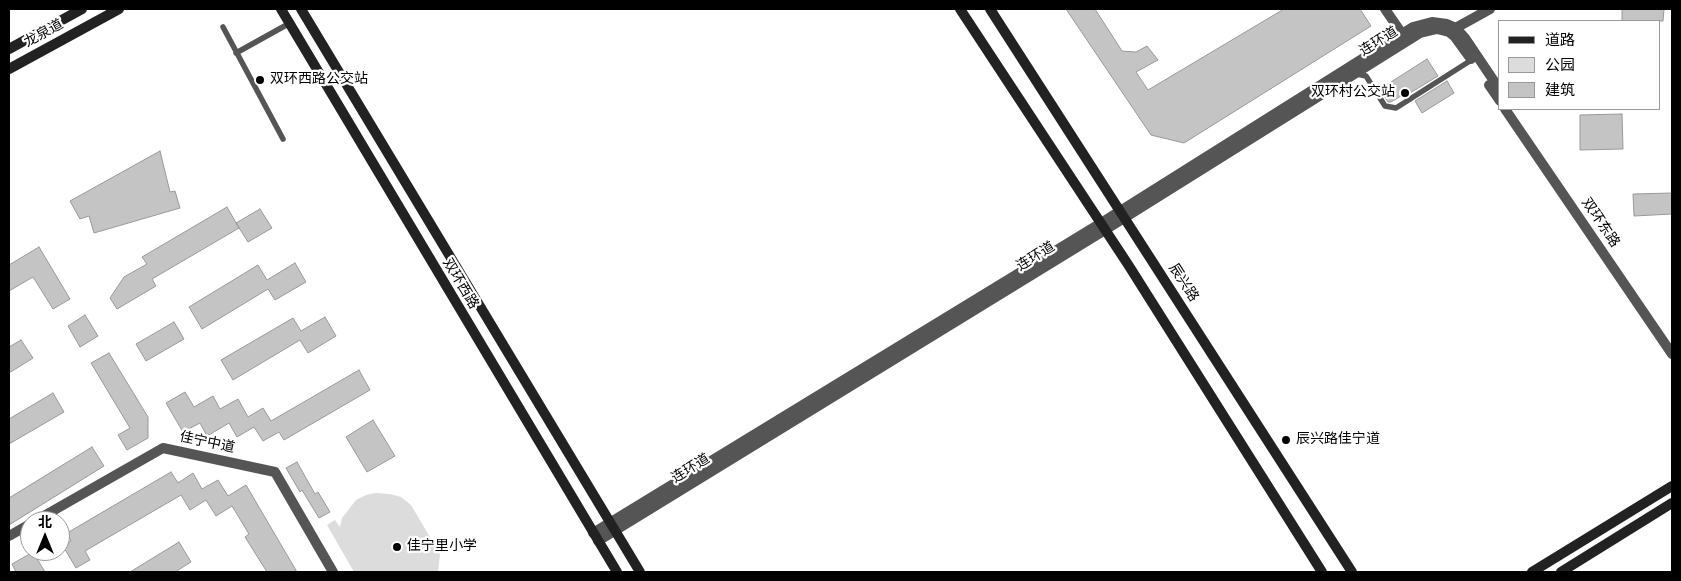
<!DOCTYPE html>
<html>
<head>
<meta charset="utf-8">
<style>
  body { margin:0 }
  #map { position:relative; width:1681px; height:581px; overflow:hidden; background:#fff; font-family:Jost,"Noto Sans SC",sans-serif }
  canvas { display:block }
  .frame { position:absolute; inset:0; border:10px solid #000; pointer-events:none }
  .legend { position:absolute; left:1498px; top:20px; width:162px; height:90px; box-sizing:border-box; background:#fff; border:1px solid #999; margin:0; padding:6px 9px; list-style:none; font-size:15px; color:#000 }
  .legend li { display:flex; align-items:center; gap:10px; height:25px }
  .legend b { width:25px; border:1px solid #999 }
  .north { position:absolute; left:20px; top:511px; width:50px; height:50px; box-sizing:border-box; background:#fff; border:1px solid #999; border-radius:50%; rotate:0deg; font-size:14px; font-weight:700; line-height:20px; text-align:center; color:#000 }
  .north::after { content:''; display:block; margin:auto; width:18px; height:22px; background:#000; clip-path:polygon(50% 0,100% 100%,50% 72%,0 100%) }
</style>
</head>
<body>
<div id="map">
<canvas width="1681" height="581"></canvas>
<div class="frame"></div>
<ul class="legend">
<li><b style="height:6px;background:#222"></b>道路</li>
<li><b style="height:14px;background:#dcdcdc"></b>公园</li>
<li><b style="height:14px;background:#c4c4c4"></b>建筑</li>
</ul>
<div class="north">北</div>
</div>
<script>
const ctx = document.querySelector('canvas').getContext('2d');
ctx.lineJoin = 'round';
function fillPath(path, color) { ctx.fillStyle = color; ctx.fill(path, 'evenodd'); }
const poly = rows => new Path2D(rows.map(r => 'M' + r).join(''));
function trace(path, color, width, dash) { ctx.strokeStyle = color; ctx.lineWidth = width; ctx.lineCap = dash ? 'butt' : 'round'; ctx.setLineDash(dash || []); ctx.stroke(path); }
function drawText(font, color, halo, rows, align = 'center') {
  ctx.font = font + ' Jost,"Noto Sans SC",sans-serif'; ctx.lineWidth = 4.5; ctx.setLineDash([]); ctx.textBaseline = 'middle'; ctx.strokeStyle = halo; ctx.fillStyle = color; for (const [text, x, y, turn = 0] of rows) {
    ctx.save(); ctx.translate(x, y); ctx.rotate((+turn || 0) * Math.PI / 180); ctx.textAlign = isNaN(turn) ? turn : align; if (halo) ctx.strokeText(text, 0, 0); ctx.fillText(text, 0, 0); ctx.restore();
  }
}
fillPath(poly([
  [376,493,390,494,401,497,411,505,440,554,438,572,354,572,327,525,335,520,340,527,342,518,356,500,366,495]
]), '#dcdcdc');
const building = poly([
  [1066,9,1095,9,1122,51,1136,52,1147,46,1158,60,1136,72,1148,90,1284,9,1360,9,1371,26,1184,143,1151,135,1066,9],
  [1622,9,1664,9,1663,21,1622,21,1622,9],
  [1427,59,1438,76,1410,93,1409,91,1391,102,1388,102,1380,89,1427,59],
  [1447,81,1454,93,1422,113,1415,101,1447,81],
  [1622,114,1623,149,1580,150,1580,115,1622,114],
  [160,151,170,192,175,191,180,208,94,233,89,216,80,219,70,201,160,151],
  [1672,193,1672,214,1634,216,1633,194,1672,193],
  [227,207,239,228,152,279,156,286,117,309,110,298,124,277,147,264,142,257,227,207],
  [260,209,272,228,248,242,236,223,260,209],
  [39,247,70,299,53,309,33,277,9,291,9,265,39,247],
  [295,263,306,282,275,300,268,289,202,329,189,307,258,265,267,280,295,263],
  [85,315,98,336,80,347,68,326,85,315],
  [325,317,336,336,308,353,300,340,233,380,221,360,293,318,301,331,325,317],
  [174,322,184,339,146,361,136,344,174,322],
  [21,340,33,358,9,373,9,347,21,340],
  [109,353,148,417,148,438,127,450,118,435,130,428,91,363,109,353],
  [359,370,370,390,284,440,279,432,263,441,254,427,237,437,229,423,207,436,200,423,183,432,166,403,185,392,194,407,213,396,220,409,238,399,248,417,263,408,271,421,359,370],
  [53,393,64,412,9,444,9,419,53,393],
  [373,420,395,456,367,472,346,437,373,420],
  [92,447,104,466,9,525,9,498,92,447],
  [297,462,315,494,318,492,330,512,319,518,302,490,300,492,286,468,297,462],
  [171,472,178,483,193,473,202,489,218,480,228,496,246,485,297,572,267,572,245,537,249,534,232,506,216,516,206,500,190,510,181,495,85,551,90,560,76,568,63,546,71,541,67,533,171,472],
  [179,542,191,562,175,572,130,572,179,542],
  [33,552,45,572,16,572,12,564,33,552]
]);
fillPath(building, '#c4c4c4');
trace(building, '#999', 1);
trace(poly([
  [223,27,283,139],
  [236,53,290,23],
  [1357,74,1366,76,1385,106,1396,108,1473,59]
]), '#555', 5.5);
trace(poly([
  [1385,9,1405,38],
  [1452,30,1490,9],
  [1489,85,1500,101],
  [1505,109,1672,354],
  [35,521,163,448,275,472,333,572],
  [593,533,1101,223,1413,27,1432,22,1447,24,1456,28,1465,38,1500,90],
  [9,536,30,524],
  [598,541,1105,230,1420,33,1437,29,1449,32,1455,37,1471,59]
]), '#555', 10);
trace(poly([
  [281,9,617,572],
  [301,9,640,572],
  [960,9,1129,266,1322,572],
  [990,9,1352,572],
  [9,49,82,9],
  [9,69,119,9],
  [1532,572,1672,486],
  [1561,572,1672,503]
]), '#222', 10);
for (const [x, y, r, color] of [
  [260,80,5,"#000"],
  [1405,93,5,"#000"],
  [1286,440,5,"#000"],
  [397,547,5,"#000"]
]) { const dot = new Path2D(); dot.arc(x, y, r, 0, 2 * Math.PI); ctx.fillStyle = color; ctx.fill(dot); trace(dot, '#fff', 2); }
drawText('14px', '#000', '#fff', [
  ["龙泉道",44,34,-29],
  ["连环道",1379,42,-32],
  ["双环东路",1600,223,56],
  ["连环道",1036,257,-32],
  ["辰兴路",1183,283,57],
  ["双环西路",460,284,59],
  ["佳宁中道",207,443,12],
  ["连环道",691,469,-32]
]);
drawText('14px', '#000', '#fff', [
  ["双环西路公交站",270,80],
  ["双环村公交站",1395,93,"right"],
  ["辰兴路佳宁道",1296,440],
  ["佳宁里小学",407,547]
], 'left');
</script>
</body>
</html>
